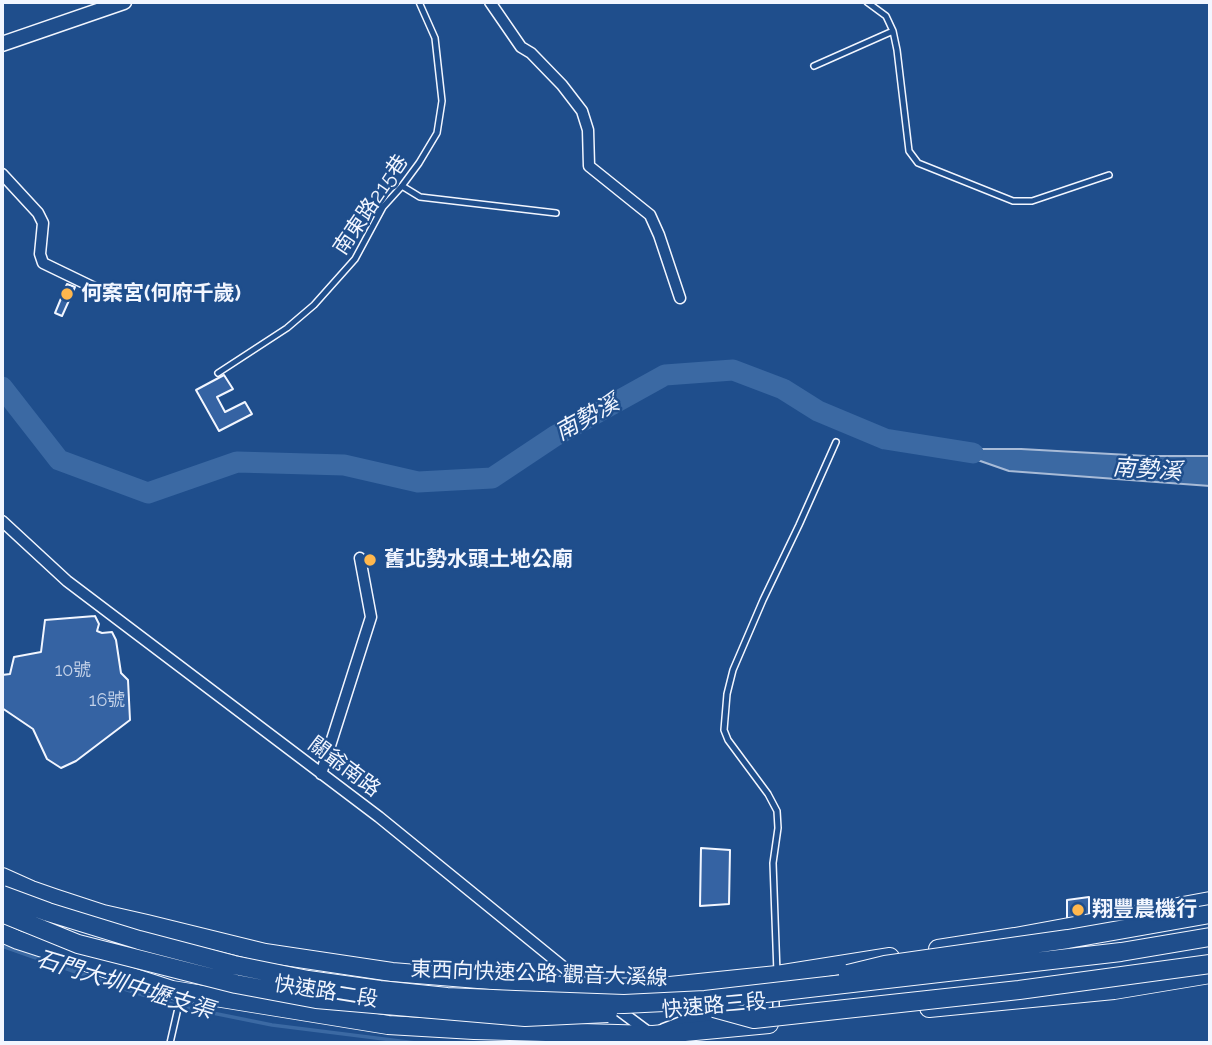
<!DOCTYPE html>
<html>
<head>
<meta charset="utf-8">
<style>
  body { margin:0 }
  #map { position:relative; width:1212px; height:1045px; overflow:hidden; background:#1f4e8c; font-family:Raleway,sans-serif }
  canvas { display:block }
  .frame { position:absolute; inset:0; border:4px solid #f2f6ff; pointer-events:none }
</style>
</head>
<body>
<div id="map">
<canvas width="1212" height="1045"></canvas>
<div class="frame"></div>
</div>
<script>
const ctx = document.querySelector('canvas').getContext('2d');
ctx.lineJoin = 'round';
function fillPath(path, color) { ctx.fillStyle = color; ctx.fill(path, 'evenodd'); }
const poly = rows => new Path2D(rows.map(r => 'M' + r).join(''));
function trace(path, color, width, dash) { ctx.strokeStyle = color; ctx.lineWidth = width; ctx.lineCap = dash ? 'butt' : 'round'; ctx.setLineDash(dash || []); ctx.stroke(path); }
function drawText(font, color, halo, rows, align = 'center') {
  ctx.font = font + ' Raleway,"Noto Sans TC",sans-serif'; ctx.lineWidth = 5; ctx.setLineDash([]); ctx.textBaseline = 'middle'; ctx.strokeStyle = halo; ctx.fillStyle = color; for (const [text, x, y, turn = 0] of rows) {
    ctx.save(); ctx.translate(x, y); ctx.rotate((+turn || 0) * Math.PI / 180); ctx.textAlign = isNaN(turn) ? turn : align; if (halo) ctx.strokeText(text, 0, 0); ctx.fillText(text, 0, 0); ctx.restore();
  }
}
const water = poly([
  [946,449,1021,449,1147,456,1210,456,1210,486,1009,471,946,449]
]);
fillPath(water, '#3b69a3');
trace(water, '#a8bbd7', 2);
trace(poly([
  [2,946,124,989,178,1006,272,1025,416,1043]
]), '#3b69a3', 3.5);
trace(poly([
  [2,387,59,460,148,493,237,462,344,465,418,482,492,478,555,436,665,375,733,370,783,389,818,411,885,439,973,453]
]), '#3b69a3', 21);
const building = poly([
  [67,284,75,287,62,316,55,313,67,284],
  [224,375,233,389,217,397,225,412,245,402,252,414,219,431,196,390,224,375],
  [95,616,99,624,97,631,102,633,112,632,116,640,121,673,128,680,130,720,76,761,61,768,47,759,33,729,2,708,2,675,10,674,14,657,41,652,45,620,95,616],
  [701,848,730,850,729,904,700,906,701,848],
  [1089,897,1089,920,1067,923,1067,900,1089,897]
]);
fillPath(building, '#3563a3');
trace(building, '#f2f6ff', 2);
const service = poly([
  [867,2,886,16,893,31,897,50,909,151,918,163,1013,201,1032,201,1109,175],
  [814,66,893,31],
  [402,186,420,197,556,213],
  [218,373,287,328,314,305,355,259,383,207,402,186,419,163,437,133,442,101,435,38,419,2],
  [777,973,773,863,778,828,777,811,768,794,728,740,724,730,727,694,733,670,763,600,799,525,836,442],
  [776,1015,776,993],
  [170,1043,181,995]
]);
const minor = poly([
  [490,2,521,47,531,53,562,85,582,111,588,130,589,166,650,215,659,235,680,298],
  [2,174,38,213,43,223,40,254,43,263,105,293],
  [2,521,67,581,379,817,588,987],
  [321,774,371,617,360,558],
  [612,1005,663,1043]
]);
const tertiary = poly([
  [2,44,124,2],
  [1028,953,1108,945,1210,926],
  [664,1031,692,1020,733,1015]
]);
const primary = poly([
  [2,877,31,890,54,898,103,914,147,924,265,953,392,972,589,988,660,987,777,975,890,957],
  [2,933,18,940,172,990,388,1025,474,1030,653,1035,769,1024],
  [938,949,1015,937,1210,901],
  [929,1008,1114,990,1210,974]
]);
trace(service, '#f2f6ff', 8);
trace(minor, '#f2f6ff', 13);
trace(tertiary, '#f2f6ff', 17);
trace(primary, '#f2f6ff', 20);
trace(service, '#1f4e8c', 5);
trace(minor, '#1f4e8c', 10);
trace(tertiary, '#1f4e8c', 14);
trace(primary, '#1f4e8c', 18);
const trunkBridge = poly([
  [2,895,48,912,139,940,234,965,308,980,380,990,447,997,515,1000,624,1004,705,1000,1121,952,1210,937],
  [2,913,78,944,236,984,316,999,525,1017,608,1013],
  [848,974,885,965,1068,939,1210,914],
  [714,1008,754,1019,1019,990,1210,964]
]);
trace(trunkBridge, '#f2f6ff', 20, []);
trace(trunkBridge, '#1f4e8c', 18);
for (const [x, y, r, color] of [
  [67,294,7,"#ffb74d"],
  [370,560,7,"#ffb74d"],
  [1078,910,7,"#ffb74d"]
]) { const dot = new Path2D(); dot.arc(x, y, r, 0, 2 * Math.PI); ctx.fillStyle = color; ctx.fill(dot); trace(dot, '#1f4e8c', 2.5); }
drawText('18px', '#c3d1e8', null, [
  ["10號",73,671],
  ["16號",107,701]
]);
drawText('21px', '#f2f6ff', '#1f4e8c', [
  ["南東路215巷",371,205,-56],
  ["關爺南路",344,767,37],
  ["東西向快速公路 觀音大溪線",539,974,2],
  ["快速路二段",326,992,9],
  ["快速路三段",714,1006,-5]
]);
drawText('bold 21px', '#f2f6ff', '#1f4e8c', [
  ["何案宮(何府千歲)",81,294],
  ["舊北勢水頭土地公廟",384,560],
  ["翔豐農機行",1092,910]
], 'left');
drawText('italic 23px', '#f2f6ff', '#1f4e8c', [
  ["南勢溪",587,418,-29],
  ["南勢溪",1147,470,4],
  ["石門大圳中壢支渠",125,985,17]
]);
</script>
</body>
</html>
